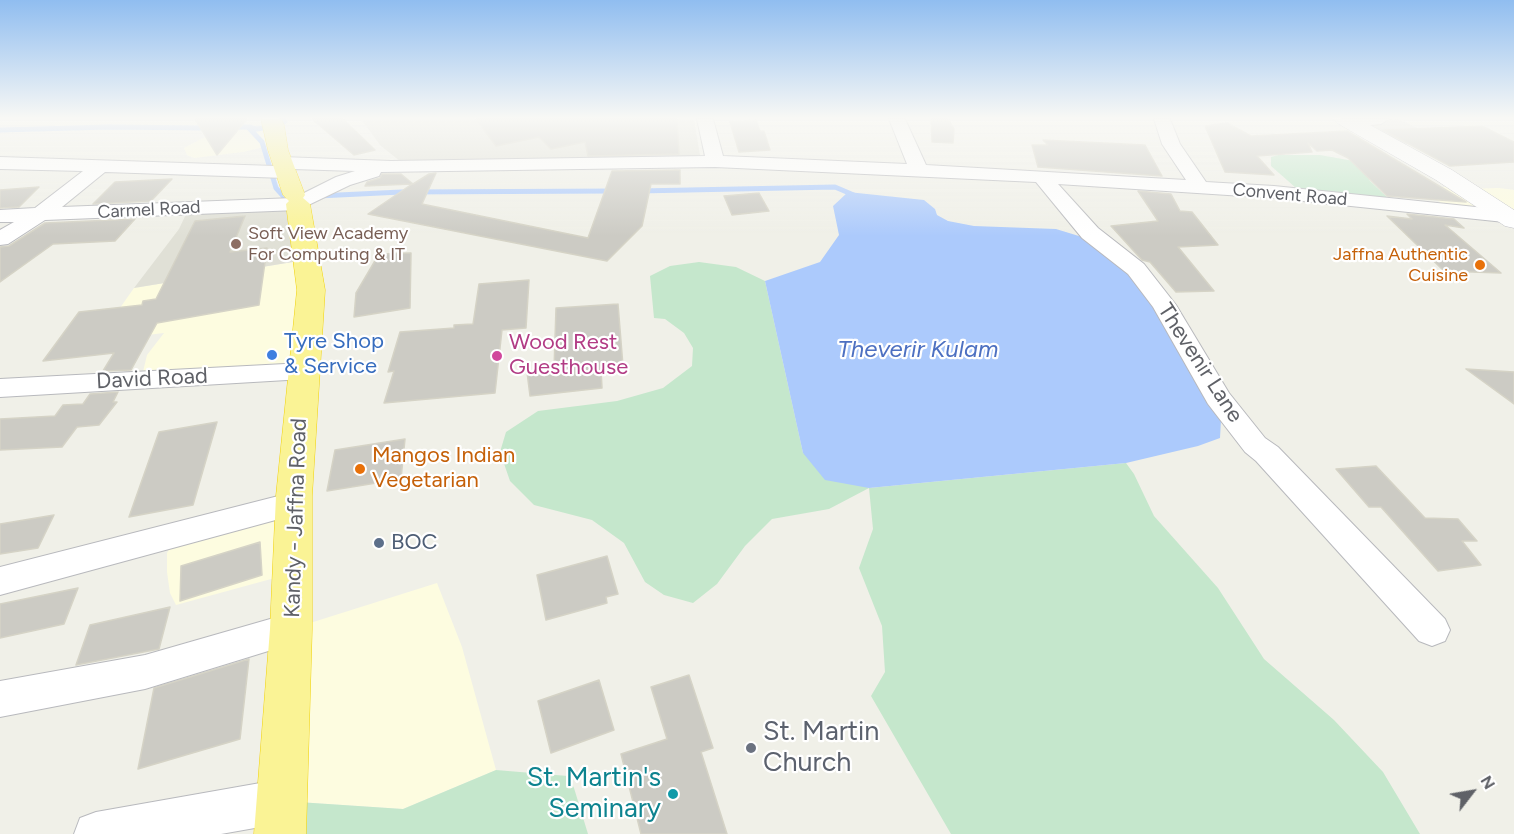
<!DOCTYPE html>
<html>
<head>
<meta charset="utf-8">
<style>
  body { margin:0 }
  #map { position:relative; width:1514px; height:834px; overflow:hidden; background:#f0f0e8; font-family:Figtree,sans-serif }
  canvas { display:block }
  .north { position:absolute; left:1442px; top:762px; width:60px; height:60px; -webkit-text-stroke:4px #fff; paint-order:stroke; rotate:59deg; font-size:16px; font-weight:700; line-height:24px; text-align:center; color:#5f6167 }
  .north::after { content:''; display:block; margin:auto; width:21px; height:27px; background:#5f6167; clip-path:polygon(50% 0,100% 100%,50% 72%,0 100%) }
</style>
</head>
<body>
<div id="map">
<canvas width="1514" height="834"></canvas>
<div class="north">N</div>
</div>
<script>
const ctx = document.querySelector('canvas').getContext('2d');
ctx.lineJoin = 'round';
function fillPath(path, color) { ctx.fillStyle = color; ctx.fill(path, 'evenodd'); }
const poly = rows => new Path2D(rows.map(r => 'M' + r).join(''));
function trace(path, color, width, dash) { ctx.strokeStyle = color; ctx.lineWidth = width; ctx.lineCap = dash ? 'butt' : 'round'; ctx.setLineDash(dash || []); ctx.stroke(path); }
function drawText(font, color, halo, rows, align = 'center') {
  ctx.font = font + ' Figtree,sans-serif'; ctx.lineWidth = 4.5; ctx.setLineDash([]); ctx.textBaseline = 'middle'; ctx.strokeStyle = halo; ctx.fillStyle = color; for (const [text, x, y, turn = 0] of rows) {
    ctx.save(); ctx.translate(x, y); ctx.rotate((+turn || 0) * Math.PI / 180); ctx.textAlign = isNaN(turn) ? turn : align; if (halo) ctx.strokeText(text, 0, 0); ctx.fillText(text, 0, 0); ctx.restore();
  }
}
fillPath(poly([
  [274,125,279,143,243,152,194,158,187,155,184,148,207,136],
  [1445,187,1467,189,1499,188,1514,190,1514,214,1448,209,1434,197,1432,189],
  [305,260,304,371,141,380,147,355,164,333,115,339,115,315,134,288],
  [294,504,293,573,176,605,170,593,167,572,167,553,177,534],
  [437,583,462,647,496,770,403,809,283,801,291,629]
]), '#fdfce0');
fillPath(poly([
  [1398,119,1420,129,1418,144,1391,145,1349,122]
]), '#dfdfda');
fillPath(poly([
  [361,119,694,119,700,155,689,158,401,162,380,145],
  [298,204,305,260,134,288,179,229,189,208]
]), '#e0e0d6');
fillPath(poly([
  [1278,155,1320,155,1354,161,1366,173,1370,181,1388,198,1304,195,1271,166,1271,157],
  [699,262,736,267,765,281,803,453,869,488,1126,463,1134,474,1154,516,1218,588,1264,659,1334,720,1383,772,1420,834,951,834,871,696,885,672,882,626,859,568,873,529,869,488,829,509,772,519,745,546,717,584,693,603,664,595,645,582,624,543,592,520,534,505,510,481,500,452,506,432,538,411,617,401,663,388,692,366,693,348,684,333,665,319,654,318,650,276,670,266],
  [496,770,568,776,574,788,588,834,280,834,283,801,403,809]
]), '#c5e7cc');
fillPath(poly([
  [848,192,924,200,935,209,937,215,948,221,974,226,1056,229,1092,240,1142,283,1221,420,1220,438,1198,446,1126,463,869,488,825,480,803,453,765,281,820,262,839,235,833,206]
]), '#accafc');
trace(poly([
  [231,127,248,127,262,142,276,188,285,198,294,197],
  [249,127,257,129,280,125,285,121,282,119],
  [0,130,108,127,210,128],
  [639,191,835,187,856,196],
  [318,196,401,192,615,191]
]), '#accafc', 5);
const building = poly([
  [195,119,247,119,217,155,195,119],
  [312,119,343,119,375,150,354,155,312,119],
  [476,119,677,119,679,154,588,156,585,142,551,149,539,137,496,146,476,119],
  [931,119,948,119,954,129,953,143,932,142,931,119],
  [756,120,760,131,764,131,770,150,739,152,730,122,756,120],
  [1227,123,1251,136,1347,131,1466,202,1387,196,1348,158,1332,150,1317,151,1308,143,1312,152,1257,156,1274,175,1225,172,1205,126,1227,123],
  [1482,126,1514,142,1514,162,1450,166,1383,130,1482,126],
  [1043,140,1145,145,1162,176,1038,167,1032,145,1048,145,1043,140],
  [680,170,680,184,651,184,642,226,607,261,368,214,412,184,365,186,367,182,380,178,382,174,401,174,413,184,429,174,436,173,422,204,588,238,612,171,680,170],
  [172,179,151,201,93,204,115,182,172,179],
  [39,187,19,207,0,208,0,190,39,187],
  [1138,191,1171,194,1180,211,1192,212,1218,245,1178,247,1214,291,1176,292,1150,262,1142,260,1111,226,1158,221,1138,191],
  [759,193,769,211,732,215,724,196,759,193],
  [1407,214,1454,219,1464,228,1445,225,1501,273,1444,271,1387,216,1412,219,1407,214],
  [245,216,230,252,267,248,259,305,157,323,131,370,103,371,114,353,43,361,79,312,142,305,143,301,156,299,195,221,245,216],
  [135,219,115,241,53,244,0,282,0,247,9,246,45,223,135,219],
  [411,253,410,308,354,317,356,293,379,254,411,253],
  [529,280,526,328,502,330,495,393,384,403,394,371,388,372,400,332,454,328,454,325,473,324,479,284,529,280],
  [618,304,623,366,601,369,602,388,530,396,527,372,554,369,556,308,618,304],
  [1466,369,1514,372,1514,404,1466,369],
  [118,392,113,402,117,402,99,425,77,427,62,447,0,450,0,419,55,416,63,405,83,404,90,394,118,392],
  [217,422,193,505,129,517,159,432,217,422],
  [405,439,401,479,327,491,335,450,405,439],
  [1376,466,1425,518,1458,519,1477,541,1462,541,1481,565,1438,571,1381,507,1369,507,1336,469,1376,466],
  [54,515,38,548,0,554,0,524,54,515],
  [260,542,262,575,180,601,181,566,260,542],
  [607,556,618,594,606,597,607,603,546,620,537,575,607,556],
  [78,588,64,624,0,638,0,604,78,588],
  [170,607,159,649,76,665,90,625,170,607],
  [249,659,240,739,138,769,154,688,249,659],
  [689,675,713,748,701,752,727,834,641,834,621,754,667,739,651,687,689,675],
  [599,680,614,730,551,753,538,701,599,680]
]);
fillPath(building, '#cccbc4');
trace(building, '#d5d3c6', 1.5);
const street = poly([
  [697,119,713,119,723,156,907,164,889,119,905,119,926,165,1186,180,1162,144,1154,119,1170,119,1180,144,1206,182,1274,186,1514,211,1514,223,1274,198,1058,184,1098,228,1144,264,1176,305,1229,393,1265,438,1278,447,1445,619,1450,630,1445,641,1432,646,1419,641,1256,461,1245,452,1208,404,1153,307,1128,274,1082,238,1036,182,715,167,381,172,379,176,350,185,298,210,45,220,8,244,0,245,0,230,14,222,0,222,0,210,35,208,83,171,0,169,0,157,275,166,273,163,275,159,282,157,391,161,705,156,697,119],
  [293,169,355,171,336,177,294,198,62,207,105,172,286,178,293,176,295,172,293,169],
  [1342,119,1389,119,1381,124,1349,127,1343,126,1341,122,1342,119],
  [304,363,313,365,317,371,313,377,304,379,0,397,0,379,304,363],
  [294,492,305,496,310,504,305,512,0,595,0,567,294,492],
  [291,613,304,618,309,629,304,640,145,689,0,717,0,681,145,655,291,613],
  [283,779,298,786,305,801,298,816,283,823,221,834,74,834,80,818,96,812,283,779]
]);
const secondary = poly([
  [1334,119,1359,119,1452,170,1514,210,1514,228,1505,226,1436,180,1337,123,1334,119]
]);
const highway = poly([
  [261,119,281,119,284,125,288,150,305,195,303,198,310,204,325,290,312,496,312,629,306,834,254,834,270,629,276,496,297,290,286,204,289,201,283,195,268,150,261,119]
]);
trace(street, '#b8b9bd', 2);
trace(secondary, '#b9bac0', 1);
trace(highway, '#f1d207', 1);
fillPath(street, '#fff');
fillPath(secondary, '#fff');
fillPath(highway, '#faf395');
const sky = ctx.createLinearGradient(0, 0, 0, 236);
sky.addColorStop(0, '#90bdf0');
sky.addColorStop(0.5, '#f8f8f5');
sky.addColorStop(1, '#f8f8f500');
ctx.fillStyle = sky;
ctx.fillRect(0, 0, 1514, 236);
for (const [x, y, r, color] of [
  [236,244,6,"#8d6e63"],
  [1480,265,6,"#e8710a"],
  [272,355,6,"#3f7fe0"],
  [497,356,6,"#d1479c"],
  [360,469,6,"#e8710a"],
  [379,543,6,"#5c6f8a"],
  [751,748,6,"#6b7280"],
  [673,794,6,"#0f9aa8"]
]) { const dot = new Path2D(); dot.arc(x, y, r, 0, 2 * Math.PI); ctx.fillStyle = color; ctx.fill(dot); trace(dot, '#fff', 2); }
drawText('18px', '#5f6167', '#fff', [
  ["Convent Road",1290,195,5],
  ["Carmel Road",149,210,-3]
]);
drawText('18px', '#785e54', '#fff', [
  ["Soft View Academy",248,234],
  ["For Computing & IT",248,255]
], 'left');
drawText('18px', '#c56008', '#fff', [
  ["Jaffna Authentic",1468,255],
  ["Cuisine",1468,276]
], 'right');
drawText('22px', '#366cbe', '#fff', [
  ["Tyre Shop",284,342],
  ["& Service",284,367]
], 'left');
drawText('22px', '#b23c85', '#fff', [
  ["Wood Rest",509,343],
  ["Guesthouse",509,368]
], 'left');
drawText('22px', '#5f6167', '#fff', [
  ["Thevenir Lane",1200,363,57],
  ["David Road",152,379,-3],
  ["Kandy - Jaffna Road",296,518,-88]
]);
drawText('22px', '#c56008', '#fff', [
  ["Mangos Indian",372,456],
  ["Vegetarian",372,481]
], 'left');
drawText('22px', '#4e5e75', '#fff', [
  ["BOC",391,543]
], 'left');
drawText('italic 24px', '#4d70c1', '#fff', [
  ["Theverir Kulam",918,350]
]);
drawText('27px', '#5b616d', '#fff', [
  ["St. Martin",763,732],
  ["Church",763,763]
], 'left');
drawText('27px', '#0d838f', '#fff', [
  ["St. Martin's",661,778],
  ["Seminary",661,809]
], 'right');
</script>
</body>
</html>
